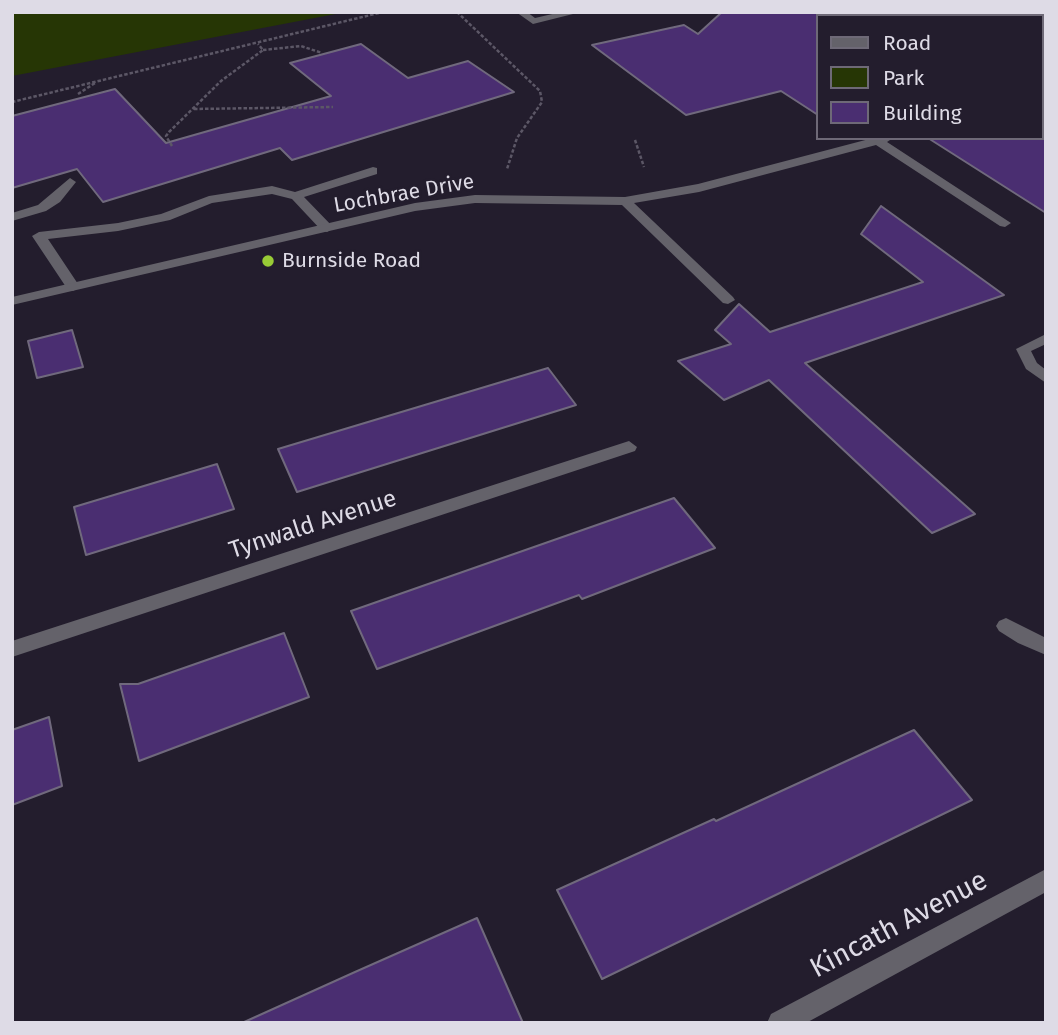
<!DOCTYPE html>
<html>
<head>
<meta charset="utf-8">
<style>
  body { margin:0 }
  #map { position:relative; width:1058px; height:1035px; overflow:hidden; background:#231d2d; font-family:"Fira Sans",sans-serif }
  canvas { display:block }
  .frame { position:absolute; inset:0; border:14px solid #dedbe6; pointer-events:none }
  .legend { position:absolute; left:816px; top:14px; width:228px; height:126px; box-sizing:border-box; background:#231d2d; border:2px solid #6e6977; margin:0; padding:9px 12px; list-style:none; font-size:21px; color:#dedbe6 }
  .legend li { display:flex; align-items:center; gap:14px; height:35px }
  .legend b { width:35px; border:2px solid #6e6977 }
</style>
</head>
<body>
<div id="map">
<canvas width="1058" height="1035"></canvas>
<div class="frame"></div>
<ul class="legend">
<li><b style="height:9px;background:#64626a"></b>Road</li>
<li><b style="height:19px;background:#263605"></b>Park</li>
<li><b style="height:19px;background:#4a2e71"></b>Building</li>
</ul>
</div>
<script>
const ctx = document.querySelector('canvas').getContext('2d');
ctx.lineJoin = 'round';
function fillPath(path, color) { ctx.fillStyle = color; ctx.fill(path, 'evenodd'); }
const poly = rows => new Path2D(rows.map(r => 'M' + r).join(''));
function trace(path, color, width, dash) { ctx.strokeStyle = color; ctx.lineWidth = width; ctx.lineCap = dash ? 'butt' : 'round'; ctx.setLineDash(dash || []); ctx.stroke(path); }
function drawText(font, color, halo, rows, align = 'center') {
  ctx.font = font + ' "Fira Sans",sans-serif'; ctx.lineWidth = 5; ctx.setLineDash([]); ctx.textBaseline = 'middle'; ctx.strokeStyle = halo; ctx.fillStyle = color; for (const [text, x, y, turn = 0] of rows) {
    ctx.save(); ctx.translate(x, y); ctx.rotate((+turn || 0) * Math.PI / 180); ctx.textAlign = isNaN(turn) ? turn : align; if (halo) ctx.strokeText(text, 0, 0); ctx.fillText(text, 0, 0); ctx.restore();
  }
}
fillPath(poly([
  [12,12,346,12,12,76]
]), '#263605');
const building = poly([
  [722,12,818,12,818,115,781,91,686,115,592,45,684,25,698,34,722,12],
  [361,44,408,78,468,61,514,92,292,160,280,148,103,202,77,169,12,188,12,116,115,89,166,143,331,96,290,63,361,44],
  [928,138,1046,138,1046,213,928,138],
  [881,206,1004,295,805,363,975,514,932,533,769,380,724,400,678,361,731,344,715,330,739,304,770,332,923,282,861,234,881,206],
  [72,330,83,367,37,378,28,341,72,330],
  [548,368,576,405,297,492,278,449,548,368],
  [217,464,234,509,86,555,74,507,217,464],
  [674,498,715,548,582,599,579,595,377,669,351,611,674,498],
  [284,633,309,697,139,761,120,684,138,684,284,633],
  [49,717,62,786,12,805,12,730,49,717],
  [914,730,972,800,602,979,557,890,714,819,716,821,914,730],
  [477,918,523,1023,242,1023,355,972,477,918]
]);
fillPath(building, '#4a2e71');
trace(building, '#70697d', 2);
trace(poly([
  [457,12,540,91,542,102,517,138,507,169],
  [263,50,301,46,322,53],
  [78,94,95,83],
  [12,102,383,12],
  [194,109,333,107],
  [635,140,644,167],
  [172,146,166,136,169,132,221,81,263,50,258,44]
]), '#5c5766', 2.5, [3.5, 2]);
fillPath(poly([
  [373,167,377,168,377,174,304,197,334,228,327,232,322,231,292,199,272,194,212,203,170,220,118,231,48,239,80,287,73,291,68,290,32,236,39,232,118,223,161,214,209,196,272,186,295,192,373,167],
  [70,178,76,182,60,202,46,211,12,221,12,213,38,205,70,178]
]), '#64626a');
fillPath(poly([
  [516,12,527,12,535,18,561,12,581,12,533,24,516,12],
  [856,12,868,12,872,16,860,16,856,12],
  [1046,93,1046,99,1042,100,1042,94,1046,93],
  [873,138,893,138,887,142,1011,223,1005,227,1000,226,876,145,699,192,634,203,733,297,735,300,728,304,723,303,622,205,475,203,415,211,12,305,12,297,415,203,475,195,625,197,698,184,873,138],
  [1046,334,1046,344,1031,351,1037,363,1046,370,1046,383,1026,369,1016,349,1046,334],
  [629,441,637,447,635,451,12,657,12,641,629,441],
  [1006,618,1046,638,1046,655,1018,643,999,631,996,626,999,621,1006,618],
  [1046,869,1046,892,806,1023,767,1023,771,1014,1046,869]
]), '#64626a');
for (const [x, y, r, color] of [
  [268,261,7,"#98cb36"]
]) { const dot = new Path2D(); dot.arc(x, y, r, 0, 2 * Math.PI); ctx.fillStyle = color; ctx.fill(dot); trace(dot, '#231d2d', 2.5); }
drawText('21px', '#dedbe6', '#231d2d', [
  ["Lochbrae Drive",404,194,-10]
]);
drawText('21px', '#dedbe6', '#231d2d', [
  ["Burnside Road",282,261]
], 'left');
drawText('24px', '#dedbe6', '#231d2d', [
  ["Tynwald Avenue",313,525,-18]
]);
drawText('28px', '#dedbe6', '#231d2d', [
  ["Kincath Avenue",899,925,-28]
]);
</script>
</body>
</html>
